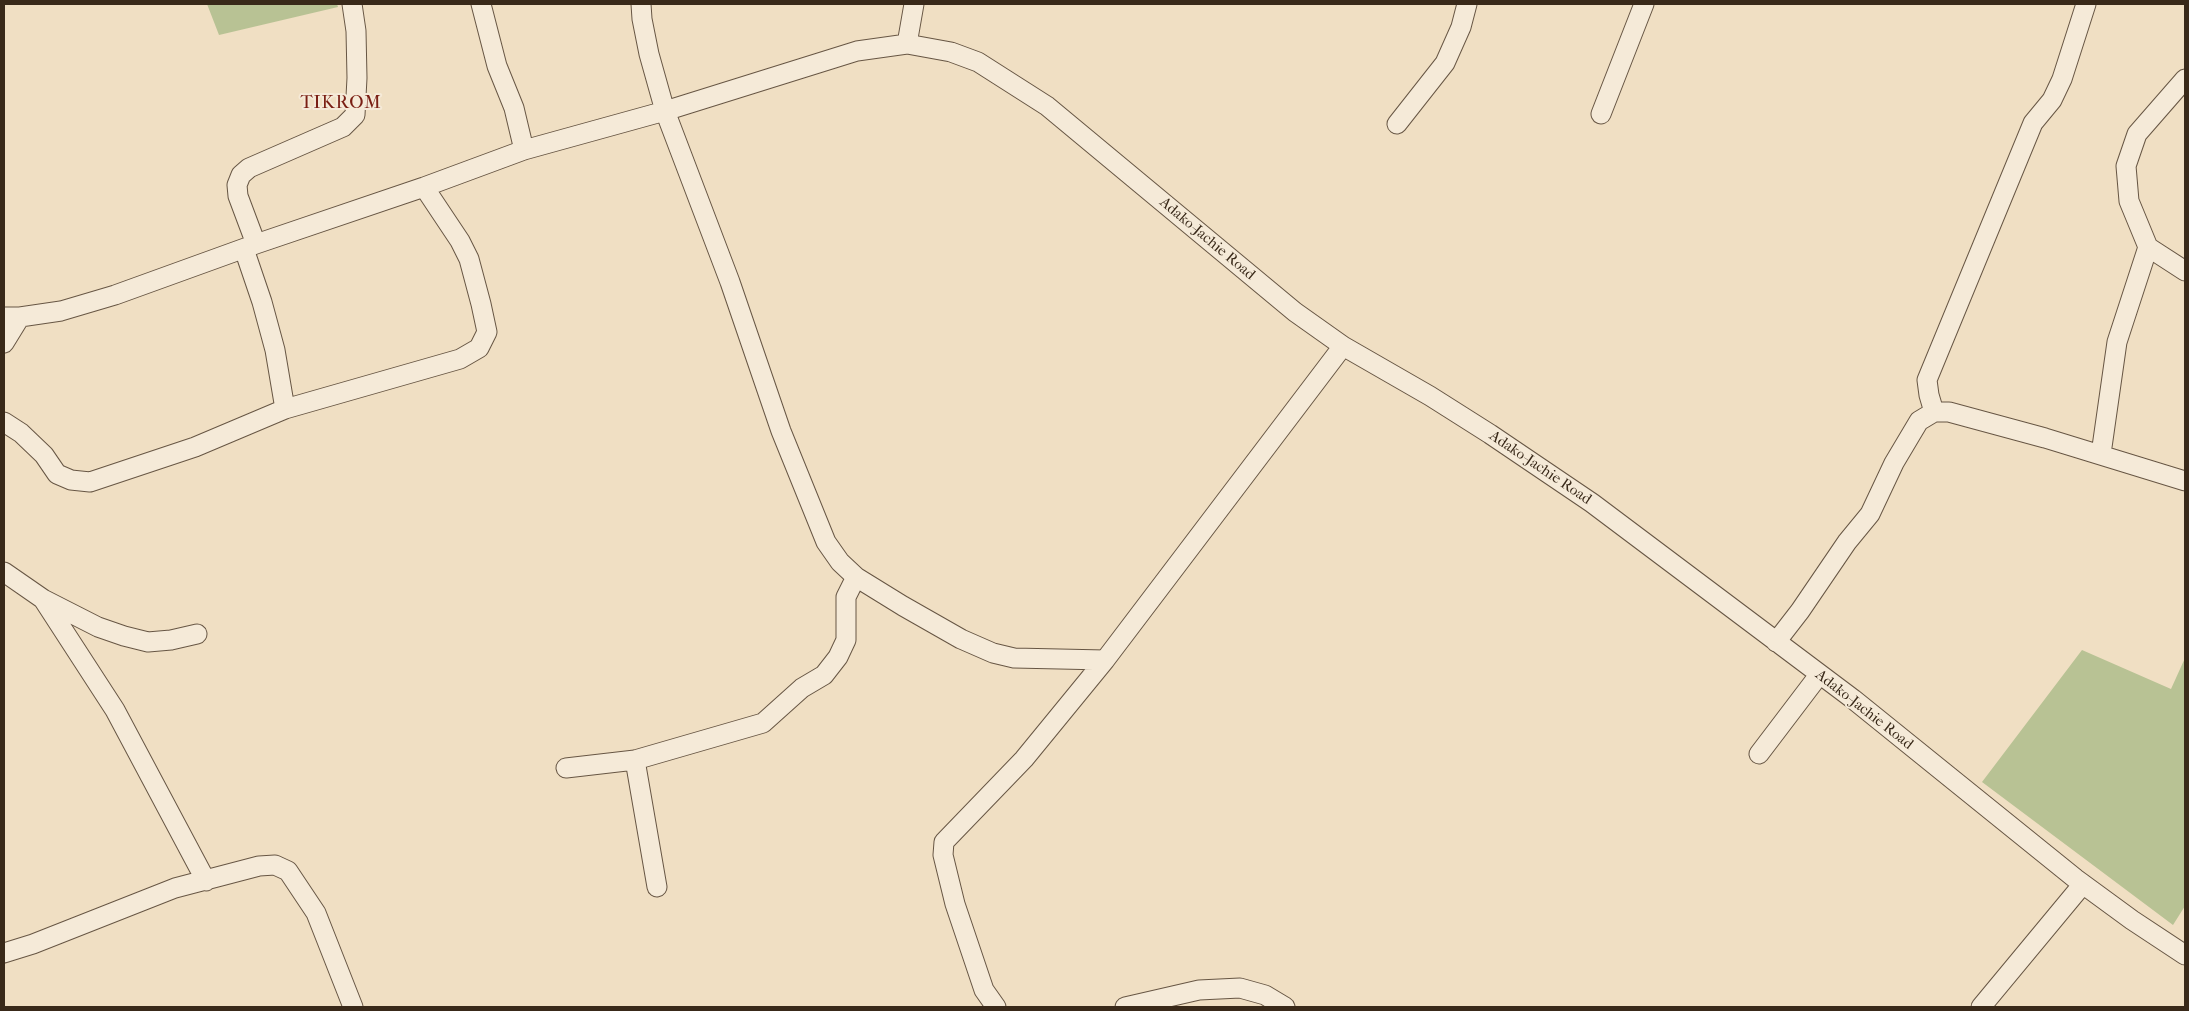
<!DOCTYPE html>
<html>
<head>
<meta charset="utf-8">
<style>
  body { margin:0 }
  #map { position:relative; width:2189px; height:1011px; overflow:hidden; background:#f0dfc3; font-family:"IM FELL French Canon",serif }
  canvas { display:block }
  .frame { position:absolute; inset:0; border:5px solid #392919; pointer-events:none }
</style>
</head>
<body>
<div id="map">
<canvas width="2189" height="1011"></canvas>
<div class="frame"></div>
</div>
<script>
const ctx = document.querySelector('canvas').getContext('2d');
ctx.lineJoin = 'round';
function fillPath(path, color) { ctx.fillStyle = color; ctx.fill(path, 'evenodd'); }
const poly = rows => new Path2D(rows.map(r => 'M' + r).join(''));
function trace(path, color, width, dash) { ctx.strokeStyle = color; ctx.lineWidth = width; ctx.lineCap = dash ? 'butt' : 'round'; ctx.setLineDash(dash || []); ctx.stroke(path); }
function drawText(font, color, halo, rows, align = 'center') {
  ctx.font = font + ' "IM FELL French Canon",serif'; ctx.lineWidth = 4; ctx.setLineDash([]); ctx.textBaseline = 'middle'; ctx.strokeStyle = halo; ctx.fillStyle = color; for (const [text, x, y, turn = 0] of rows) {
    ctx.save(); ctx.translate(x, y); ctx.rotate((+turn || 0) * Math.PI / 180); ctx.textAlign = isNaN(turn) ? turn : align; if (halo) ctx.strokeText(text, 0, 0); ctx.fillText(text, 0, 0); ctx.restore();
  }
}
fillPath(poly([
  [207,4,337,4,338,7,219,35],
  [2082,650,2171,689,2185,658,2185,906,2173,925,1982,782]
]), '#b8c294');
const minor = poly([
  [481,4,497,66,514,108,524,150],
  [641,4,642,19,649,54,665,111,730,282,781,431,826,542,840,562,856,577,903,606,961,639,993,653,1014,658,1105,660],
  [914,4,907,44,951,52,978,62,1047,106,1295,312,1343,346,1430,396,1490,434,1592,503,1853,699,2076,879,2132,920,2185,955],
  [2185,79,2137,134,2126,166,2129,201,2148,247,2185,271],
  [1601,114,1644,4],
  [1397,124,1445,63,1461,27,1467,4],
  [256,244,238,196,237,185,241,175,249,168,343,127,355,115,357,78,356,31,352,4],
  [244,249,262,302,275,350,285,409],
  [4,317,20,317,61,311,115,295,256,244,424,187,524,150,665,111,857,51,907,44],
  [4,343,20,317],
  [1934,412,1929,395,1927,380,2033,123,2052,100,2062,79,2086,4],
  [4,422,21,433,44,455,57,474,71,480,90,482,195,447,285,409,460,359,479,348,487,332,481,304,469,259,460,241,424,187],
  [2101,454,2117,342,2148,247],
  [4,572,43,599,98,627,124,636,148,642,171,640,197,634],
  [43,599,115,710,206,881],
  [1776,642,1800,611,1847,542,1870,514,1894,463,1919,421,1934,412,1949,412,2045,438,2185,481],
  [1759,754,1819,675],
  [635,760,657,887],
  [566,768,635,760,763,723,802,688,824,675,838,657,846,640,846,597,856,577],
  [4,953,33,944,175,888,259,866,275,865,288,871,316,913,353,1007],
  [996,1007,984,990,955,904,943,855,944,842,1024,759,1105,660,1343,346],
  [1125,1007,1199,990,1240,988,1265,995,1285,1007],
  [1981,1007,2083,884]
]);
trace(minor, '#675644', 21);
trace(minor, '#f5ead8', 19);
drawText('15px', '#392919', '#f5ead8', [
  ["Adako-Jachie Road",1207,239,40],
  ["Adako-Jachie Road",1540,468,34],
  ["Adako-Jachie Road",1864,710,38]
]);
ctx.letterSpacing = '1px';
drawText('18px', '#7a1f14', '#f5ead8', [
  ["TIKROM",341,104]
]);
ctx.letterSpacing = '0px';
</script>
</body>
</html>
